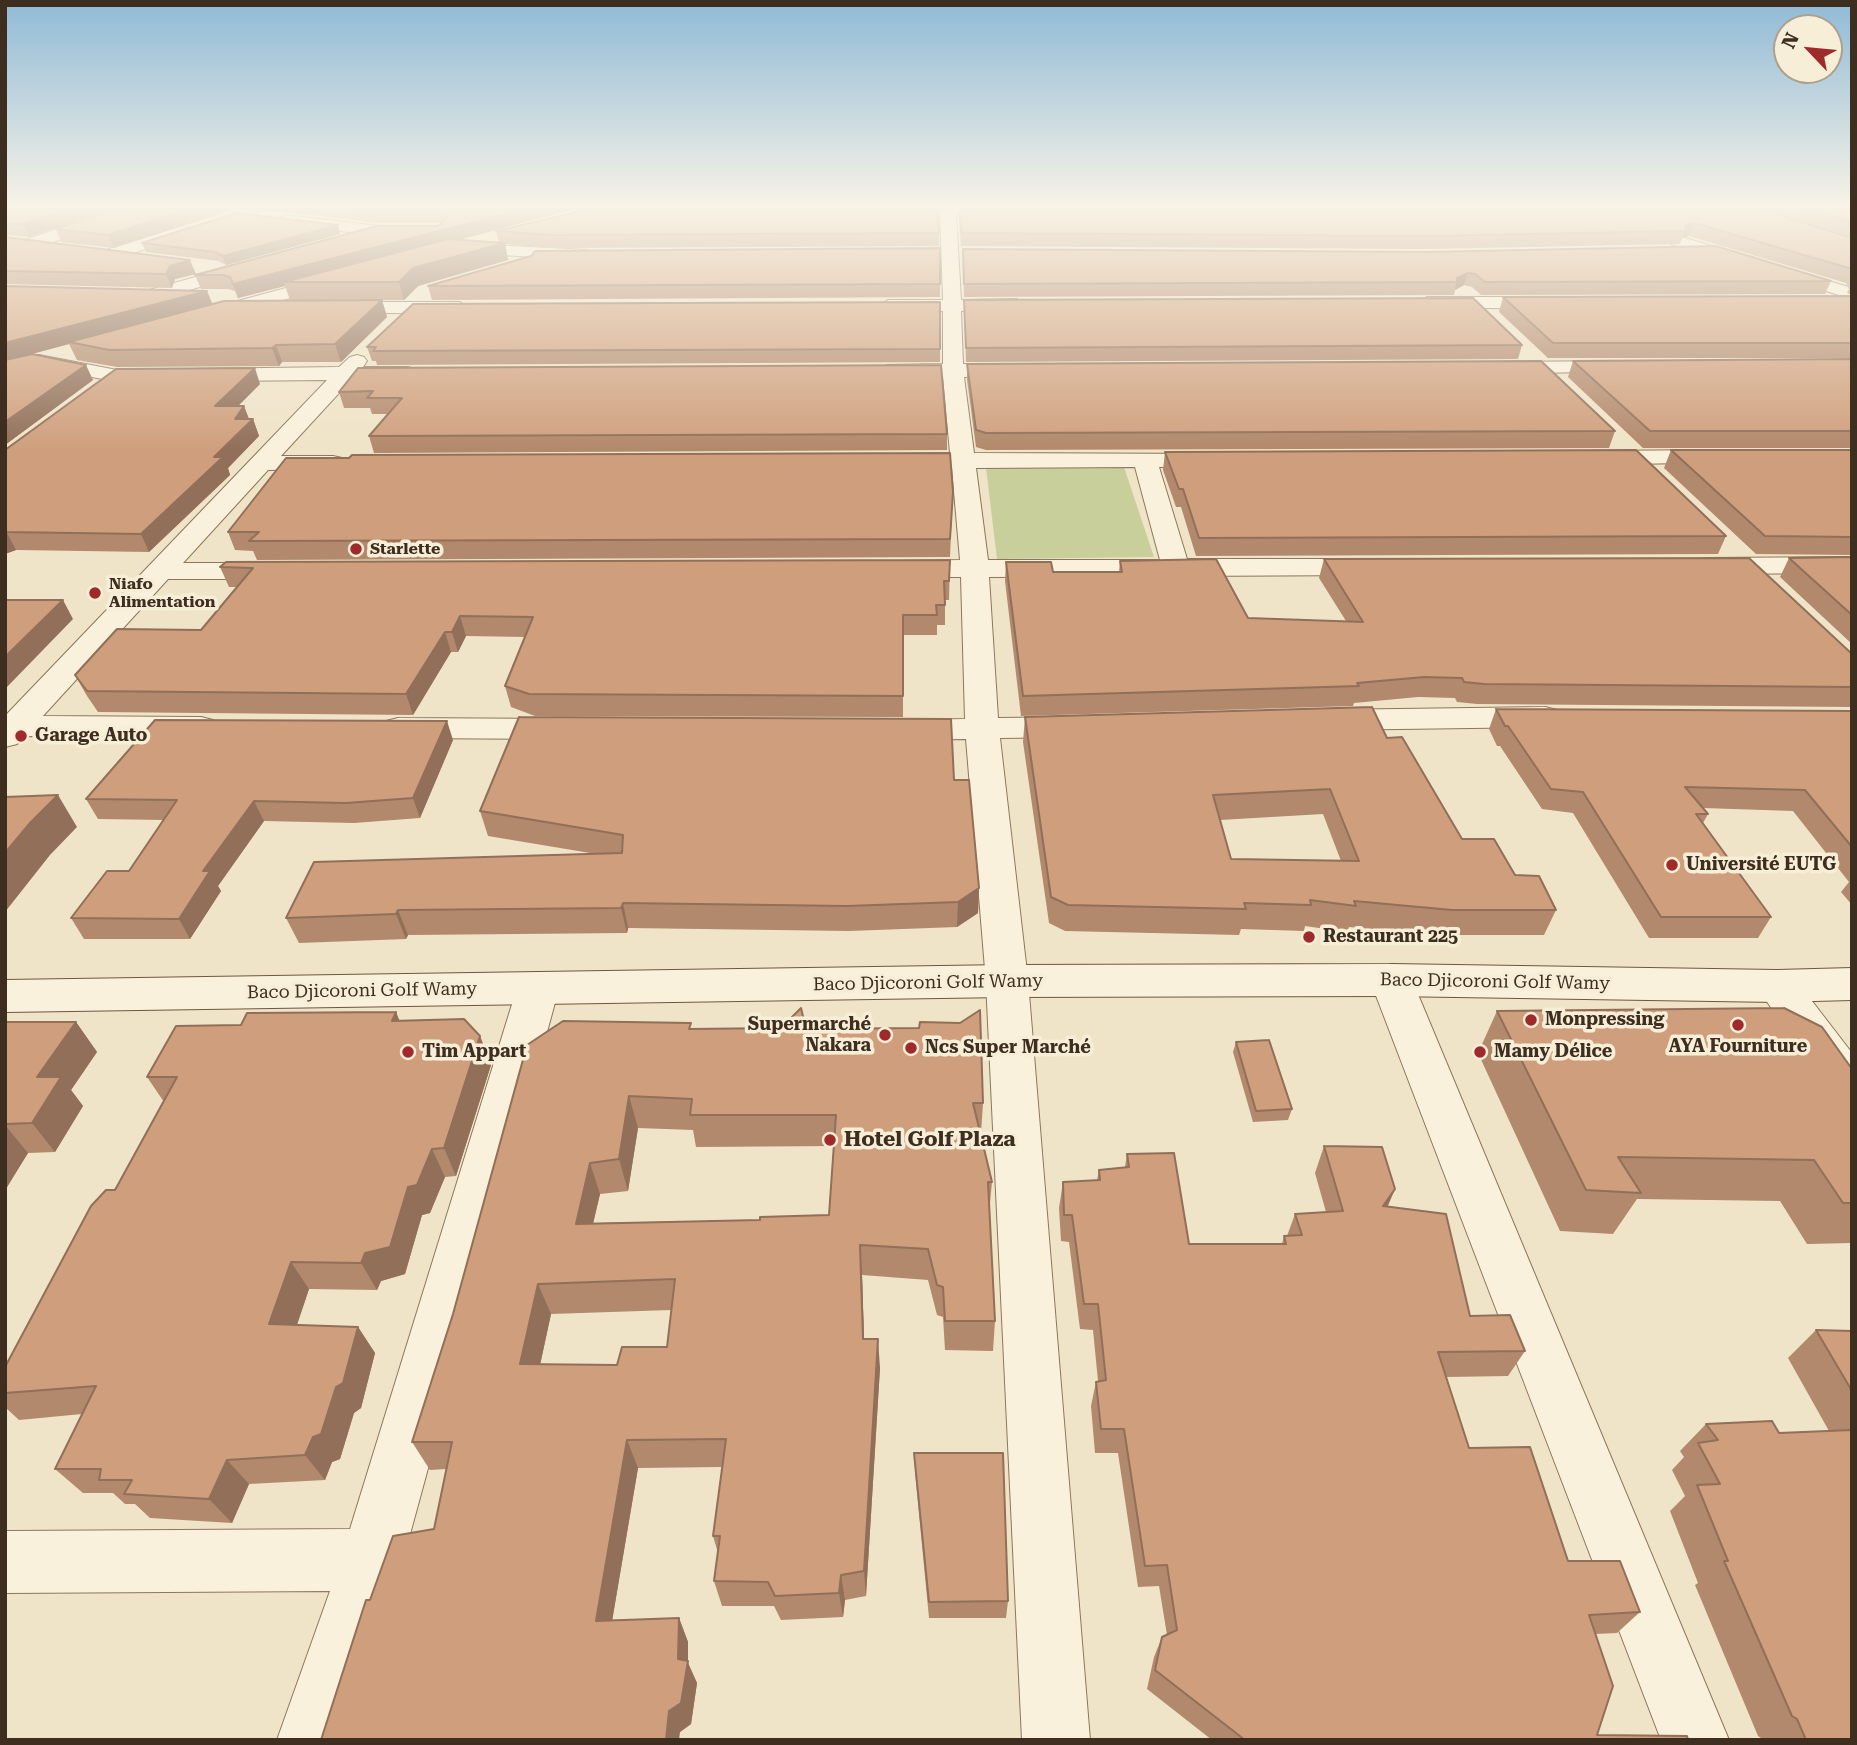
<!DOCTYPE html>
<html>
<head>
<meta charset="utf-8">
<style>
  body { margin:0 }
  #map { position:relative; width:1857px; height:1745px; overflow:hidden; background:#f0e4c8; font-family:"Roboto Serif",serif }
  canvas { display:block }
  .frame { position:absolute; inset:0; border:7px solid #3d2e20; pointer-events:none }
  .north { position:absolute; left:1773px; top:14px; width:70px; height:70px; box-sizing:border-box; background:#f7eed8; border:2px solid #ada18e; border-radius:50%; rotate:296deg; font-size:19px; font-weight:700; line-height:28px; text-align:center; color:#3d2e20 }
  .north::after { content:''; display:block; margin:auto; width:24px; height:32px; background:#9e2a2b; clip-path:polygon(50% 0,100% 100%,50% 72%,0 100%) }
</style>
</head>
<body>
<div id="map">
<canvas width="1857" height="1745"></canvas>
<div class="frame"></div>
<div class="north">N</div>
</div>
<script>
const ctx = document.querySelector('canvas').getContext('2d');
ctx.lineJoin = 'round';
function fillPath(path, color) { ctx.fillStyle = color; ctx.fill(path, 'evenodd'); }
const poly = rows => new Path2D(rows.map(r => 'M' + r).join(''));
function trace(path, color, width, dash) { ctx.strokeStyle = color; ctx.lineWidth = width; ctx.lineCap = dash ? 'butt' : 'round'; ctx.setLineDash(dash || []); ctx.stroke(path); }
function drawText(font, color, halo, rows, align = 'center') {
  ctx.font = font + ' "Roboto Serif",serif'; ctx.lineWidth = 7; ctx.setLineDash([]); ctx.textBaseline = 'middle'; ctx.strokeStyle = halo; ctx.fillStyle = color; for (const [text, x, y, turn = 0] of rows) {
    ctx.save(); ctx.translate(x, y); ctx.rotate((+turn || 0) * Math.PI / 180); ctx.textAlign = isNaN(turn) ? turn : align; if (halo) ctx.strokeText(text, 0, 0); ctx.fillText(text, 0, 0); ctx.restore();
  }
}
fillPath(poly([
  [1124,467,1154,557,997,559,986,468]
]), '#c9cf9b');
const street = poly([
  [128,206,151,206,148,209,33,249,21,249,19,245,21,241,128,206],
  [247,206,270,206,267,209,115,259,103,259,101,255,103,251,247,206],
  [948,208,956,213,961,300,1017,299,1026,305,1017,311,961,311,963,364,1020,364,1027,366,1030,370,1027,374,1020,376,964,377,974,453,1224,454,1227,459,1224,464,1215,466,1159,467,1187,559,1374,559,1384,561,1388,567,1384,573,1374,575,989,577,998,718,1076,717,1088,720,1093,727,1088,734,1076,737,1000,738,1028,981,1090,1740,1022,1740,986,981,966,739,899,740,887,737,882,730,887,723,899,720,965,719,961,577,898,577,888,575,884,569,888,563,898,561,960,560,952,468,897,468,888,466,885,461,888,456,897,454,950,453,943,377,888,377,881,375,878,371,881,367,888,365,943,364,943,311,888,312,879,306,888,300,943,300,940,213,948,208],
  [1135,467,1160,560,988,560,976,468,1135,467],
  [285,215,379,226,417,226,425,231,417,236,379,236,279,223,277,220,285,215],
  [1632,222,1852,288,1852,299,1626,230,1624,227,1632,222],
  [455,243,587,250,595,255,587,260,449,252,447,248,455,243],
  [249,262,255,263,258,267,255,271,148,302,139,296,142,292,249,262],
  [338,274,344,275,347,279,344,283,211,320,201,314,204,310,338,274],
  [1427,297,1552,297,1561,303,1552,309,1420,307,1418,303,1427,297],
  [331,302,460,302,469,308,460,314,324,312,322,308,324,304,331,302],
  [39,355,117,370,339,367,350,357,357,355,364,357,367,361,363,367,408,367,415,369,419,373,415,377,408,379,351,380,281,456,333,456,342,458,345,463,342,468,268,470,183,563,275,563,285,565,289,571,285,577,275,579,168,579,43,716,201,717,213,720,218,727,213,734,201,737,24,736,17,744,5,747,5,716,327,380,117,382,32,365,29,361,32,357,39,355],
  [1622,361,1629,363,1632,367,1629,371,1497,374,1490,372,1487,368,1490,364,1497,362,1622,361],
  [1719,450,1727,452,1731,457,1727,462,1590,465,1582,463,1578,458,1582,453,1590,451,1719,450],
  [1852,557,1852,573,1707,574,1697,572,1693,566,1697,560,1707,558,1852,557],
  [1545,707,1557,710,1562,717,1557,724,1545,727,1325,730,1313,727,1308,720,1313,713,1325,710,1545,707],
  [398,718,565,719,577,722,582,729,577,736,565,739,398,738,386,735,381,728,386,721,398,718],
  [1391,964,1406,969,1412,980,1729,1740,1661,1740,1370,980,1376,969,1391,964],
  [1777,970,1792,975,1852,1053,1852,1106,1836,1101,1756,986,1762,975,1777,970],
  [538,972,553,977,559,988,403,1560,345,1740,277,1740,330,1591,5,1593,5,1531,350,1529,517,988,523,977,538,972]
]);
const secondary = poly([
  [1391,964,1777,970,1852,968,1852,1000,1777,1002,1391,996,1007,997,5,1012,5,980,1007,965,1391,964]
]);
trace(street, '#8d765c', 2);
trace(secondary, '#6f573f', 2);
fillPath(street, '#faf1dc');
fillPath(secondary, '#faf1dc');
fillPath(poly([
  [5,206,121,206,29,237,5,235],
  [124,206,114,248,61,242,56,229],
  [266,206,585,206,459,240,499,243,496,231,699,208,939,233,939,246,553,248,505,244,508,260,418,286,404,300,382,300,387,317,341,362,282,362,279,366,117,367,77,360,69,344,21,357,93,380,5,445,5,286,212,304,290,300,285,286,238,298,235,291,228,289,201,289,195,275,438,226,441,223,379,223,268,210],
  [1751,206,1852,238,1852,295,1847,293,1849,289,1846,283,1689,236,1682,238,1680,244,1424,249,961,246,959,220,959,207],
  [1755,206,1852,206,1852,237],
  [340,234,226,265,218,261,146,252,142,243],
  [5,237,196,274,175,279,172,288,5,284],
  [940,248,940,297,432,300,428,286],
  [963,249,1831,281,1825,294,1481,295,1472,287,1464,285,1455,290,1454,295,964,297],
  [1852,296,1852,358,1548,358,1499,312,1503,297],
  [964,300,1522,345,1518,359,966,362],
  [940,302,940,362,377,365,376,361,372,361,367,347],
  [1852,359,1852,448,1643,448,1568,377,1573,361],
  [967,364,1615,431,1609,448,986,450,976,447,967,380],
  [358,368,947,434,947,450,374,453,369,436,388,414,372,414,370,408,344,408,339,392],
  [260,384,238,406,244,406,249,419,253,419,259,436,228,468,230,475,149,552,16,550,5,554,5,450],
  [1671,450,1852,450,1852,555,1756,554,1664,468],
  [1165,452,1726,536,1718,554,1196,556,1181,507,1176,507,1163,470],
  [952,510,950,557,257,560,253,551,235,550,228,532],
  [1852,557,1852,644,1780,577,1789,558],
  [1324,559,1852,654,1852,707,1477,704,1457,702,1455,698,1418,697,1354,703,1353,706,1021,716,1005,581,1006,562,1053,572,1119,572,1120,561,1248,618,1346,621,1319,578],
  [950,560,949,600,945,600,945,625,937,625,937,635,903,635,903,717,535,716,511,707,505,686,525,637,466,636,458,652,451,652,413,715,98,712,87,696,75,675,201,630,237,587,229,587,220,567],
  [1496,709,1852,711,1852,905,1841,892,1849,882,1793,811,1703,808,1708,814,1703,823,1771,917,1758,938,1649,938,1573,813,1542,809,1500,746,1497,746,1489,729],
  [1025,717,1387,738,1462,839,1515,875,1556,910,1544,935,1442,935,1349,927,1347,932,1305,926,1304,931,1241,929,1239,935,1065,931,1049,923,1023,742],
  [1323,814,1341,861,1231,859,1220,820],
  [453,740,420,818,354,823,264,821,218,886,221,891,190,939,84,939,71,918,129,871,164,820,98,819,86,799],
  [954,780,979,888,978,913,957,927,849,931,628,928,627,933,408,935,406,939,299,943,286,918,596,854,488,836,480,811],
  [1497,1011,1852,1069,1852,1243,1807,1244,1780,1201,1637,1199,1613,1234,1560,1231,1478,1053],
  [396,1012,399,1021,480,1036,491,1065,456,1176,445,1177,430,1213,422,1215,405,1274,381,1281,377,1290,309,1289,297,1325,358,1327,375,1353,361,1408,354,1413,340,1459,332,1462,325,1480,249,1484,232,1523,150,1518,135,1504,125,1504,113,1493,83,1493,55,1469,82,1414,19,1420,5,1407,5,1367,115,1190,164,1102,147,1077,241,1025],
  [5,1022,76,1022,97,1052,71,1090,83,1106,55,1152,28,1153,5,1189],
  [692,1029,806,1029,983,1103,981,1134,980,1134,992,1182,989,1213,995,1321,993,1351,945,1350,943,1317,937,1315,928,1280,862,1275,864,1339,880,1368,866,1596,845,1600,843,1617,781,1620,774,1606,722,1606,714,1581,718,1553,713,1536,722,1467,638,1468,612,1621,679,1618,688,1642,688,1663,697,1683,691,1724,680,1732,370,1600,434,1529,446,1469,430,1470,412,1442,453,1314,527,1045],
  [638,1128,693,1130,696,1147,834,1146,829,1215,760,1220,593,1223,600,1194,628,1191],
  [671,1310,667,1347,617,1365,540,1365,551,1314],
  [1236,1042,1292,1109,1288,1120,1253,1122,1233,1052],
  [1324,1146,1395,1189,1388,1206,1470,1316,1525,1351,1508,1376,1446,1377,1469,1448,1568,1561,1640,1612,1617,1633,1595,1634,1597,1735,1688,1740,1212,1740,1147,1689,1154,1657,1162,1637,1167,1635,1159,1586,1138,1587,1118,1453,1095,1453,1091,1406,1096,1382,1098,1381,1093,1330,1080,1329,1069,1242,1061,1241,1059,1208,1063,1182,1097,1180,1099,1170,1125,1167,1127,1154,1189,1244,1282,1244,1284,1236,1287,1236,1295,1214,1326,1212,1315,1173],
  [1816,1330,1852,1331,1852,1740,1764,1740,1758,1736,1695,1585,1698,1583,1670,1511,1685,1496,1672,1470,1684,1457,1680,1451,1706,1424,1779,1433,1829,1431,1788,1358],
  [914,1453,1008,1601,1006,1618,929,1618,915,1472]
]), '#b2896c');
fillPath(poly([
  [79,206,121,206,29,237,23,224],
  [198,206,240,206,114,248,108,235],
  [536,206,585,206,298,282,284,282,285,286,238,298,233,284],
  [1694,223,1689,236,1682,238,1686,225],
  [338,225,340,234,226,265,223,256],
  [505,243,508,260,418,286,404,300,399,282,413,268],
  [190,260,196,274,175,279,172,288,166,274,170,266],
  [1468,273,1464,285,1455,290,1457,278],
  [207,291,213,305,69,342,69,344,5,361,5,343],
  [382,300,387,317,341,362,335,344],
  [276,345,282,362,279,366,272,348],
  [86,365,93,380,5,445,5,422],
  [255,368,260,384,221,423,215,406],
  [244,406,250,422,253,419,259,436,228,468,230,475,149,552,141,534,214,457,235,419],
  [6,531,16,550,5,554,5,532],
  [63,600,73,619,7,687,5,683,5,657],
  [460,616,466,636,458,652,452,632],
  [445,632,451,652,413,715,406,694],
  [447,721,453,740,420,818,413,798],
  [58,795,77,827,50,855,5,912,5,853,30,823],
  [254,801,264,821,218,886,221,891,190,939,179,919,203,871],
  [979,888,978,913,957,927,958,902],
  [623,903,628,928,627,933,621,908],
  [398,910,408,935,406,939,396,914],
  [396,1012,408,1041,392,1021],
  [76,1022,97,1052,71,1090,83,1106,55,1152,32,1123,37,1077],
  [480,1036,491,1065,456,1176,444,1148],
  [629,1096,638,1128,628,1191,619,1159],
  [5,1125,28,1153,6,1189,5,1188],
  [432,1149,445,1177,430,1213,422,1215,405,1274,381,1281,377,1290,361,1263,365,1253],
  [590,1163,600,1194,586,1254,576,1224],
  [1395,1189,1383,1215,1383,1206],
  [860,1245,862,1275,865,1368,863,1339],
  [291,1262,309,1289,288,1351,269,1324],
  [538,1284,551,1314,534,1393,520,1364],
  [358,1327,375,1353,361,1408,354,1413,340,1459,332,1462,325,1480,305,1455,336,1387],
  [878,1339,880,1368,866,1596,864,1571],
  [627,1440,638,1468,608,1645,596,1621],
  [227,1460,249,1484,232,1523,209,1499],
  [841,1575,845,1600,843,1617,839,1593],
  [679,1618,688,1642,688,1663,697,1683,691,1724,680,1732,679,1740,666,1740,678,1659]
]), '#916f58');
const building = poly([
  [5,206,79,206,23,224,5,223,5,206],
  [124,206,198,206,108,235,56,229,124,206],
  [334,206,536,206,233,284,230,277,223,275,195,275,377,226,438,226,448,217,438,211,376,211,334,206],
  [594,206,691,206,699,208,938,207,939,233,551,235,496,231,569,214,594,206],
  [1751,206,1852,238,1852,269,1694,223,1686,225,1685,231,1427,236,962,233,959,207,1751,206],
  [1799,206,1852,206,1852,222,1799,206],
  [236,213,338,225,223,256,215,252,142,243,236,213],
  [5,237,190,260,170,266,166,274,5,271,5,237],
  [448,239,505,243,413,268,399,282,284,282,448,239],
  [1716,246,1831,281,1485,282,1475,274,1468,273,1457,278,1457,282,964,284,963,249,1427,252,1716,246],
  [940,248,940,284,428,286,531,256,535,251,940,248],
  [5,286,207,291,5,343,5,286],
  [1852,296,1852,343,1553,343,1503,297,1852,296],
  [1473,298,1522,345,966,348,964,300,1473,298],
  [382,300,335,344,276,345,272,348,109,350,69,342,224,301,382,300],
  [940,302,940,349,373,351,376,347,367,347,413,304,940,302],
  [32,354,86,365,5,422,5,360,32,354],
  [1852,359,1852,431,1650,431,1573,361,1852,359],
  [1541,361,1615,431,986,433,976,430,967,364,1541,361],
  [941,365,947,434,369,436,402,398,367,398,373,391,339,392,358,368,941,365],
  [255,368,215,406,244,406,235,419,253,419,214,457,223,457,141,534,5,532,5,450,116,369,255,368],
  [1636,450,1726,536,1199,538,1183,489,1179,489,1165,452,1636,450],
  [1671,450,1852,450,1852,537,1765,536,1671,450],
  [950,453,953,492,950,539,249,541,259,532,228,532,286,458,349,458,352,455,950,453],
  [1852,557,1852,615,1789,558,1852,557],
  [1749,558,1852,654,1852,687,1484,684,1464,682,1462,678,1424,677,1357,683,1359,686,1023,696,1006,562,1051,562,1053,572,1122,572,1120,561,1216,559,1248,618,1363,622,1324,559,1749,558],
  [950,560,949,581,944,581,945,605,936,605,937,615,903,615,903,696,529,694,505,686,533,617,460,616,452,632,445,632,406,694,87,691,75,675,117,629,201,630,253,568,220,567,226,562,950,560],
  [5,600,63,600,5,657,5,600],
  [1372,707,1387,738,1402,737,1462,839,1494,839,1515,875,1539,876,1556,910,1452,910,1354,901,1356,906,1310,900,1311,905,1244,903,1246,909,1068,905,1051,897,1025,717,1372,707],
  [1330,789,1359,861,1231,859,1213,795,1330,789],
  [1496,709,1852,711,1852,847,1805,790,1685,787,1708,814,1696,814,1771,917,1661,917,1583,792,1551,789,1508,726,1505,726,1496,709],
  [519,717,951,719,954,780,969,780,979,888,958,902,847,906,623,903,621,908,398,910,396,914,286,918,314,862,622,853,623,835,480,811,519,717],
  [155,720,447,721,413,798,346,803,254,801,203,871,210,871,179,919,71,918,107,871,129,871,177,800,86,799,155,720],
  [58,795,30,823,5,853,5,797,58,795],
  [801,1008,806,1029,919,1028,920,1022,960,1023,980,1010,983,1103,973,1103,992,1182,988,1182,995,1321,945,1321,943,1287,937,1285,928,1249,860,1245,863,1339,878,1339,864,1571,841,1575,839,1593,775,1596,768,1582,714,1581,720,1536,713,1536,726,1439,627,1440,596,1621,679,1618,678,1659,688,1661,681,1703,669,1711,666,1740,321,1740,366,1600,370,1600,393,1536,434,1529,452,1442,412,1442,453,1314,527,1045,563,1021,691,1023,689,1029,781,1028,801,1008],
  [629,1096,692,1099,690,1115,836,1115,829,1215,760,1217,760,1220,576,1224,590,1163,619,1159,629,1096],
  [675,1279,667,1347,622,1347,617,1365,520,1364,538,1284,675,1279],
  [1784,1008,1822,1027,1852,1069,1852,1203,1843,1203,1814,1160,1618,1157,1641,1193,1586,1190,1497,1011,1784,1008],
  [396,1012,392,1021,464,1019,480,1036,444,1148,432,1149,417,1185,408,1187,390,1247,365,1253,361,1263,291,1262,269,1324,358,1327,343,1383,336,1387,321,1434,313,1437,305,1455,227,1460,209,1499,124,1494,132,1480,99,1480,101,1469,55,1469,96,1386,5,1393,5,1367,91,1206,106,1190,115,1190,177,1077,147,1077,176,1026,241,1025,247,1013,396,1012],
  [5,1022,76,1022,37,1077,61,1077,32,1123,5,1124,5,1022],
  [1269,1040,1292,1109,1256,1111,1236,1042,1269,1040],
  [1324,1146,1382,1147,1395,1189,1383,1206,1446,1214,1470,1316,1510,1315,1525,1351,1438,1352,1469,1448,1530,1447,1568,1561,1620,1561,1640,1612,1589,1615,1613,1686,1597,1735,1687,1736,1688,1740,1245,1740,1155,1670,1162,1637,1177,1630,1167,1565,1145,1566,1124,1429,1101,1429,1096,1382,1106,1380,1098,1304,1084,1304,1072,1215,1064,1215,1063,1182,1100,1180,1099,1170,1129,1167,1127,1154,1174,1153,1189,1244,1286,1244,1284,1236,1302,1235,1295,1214,1343,1211,1324,1146],
  [1816,1330,1852,1331,1852,1391,1816,1330],
  [1772,1421,1779,1433,1852,1430,1852,1740,1806,1740,1797,1719,1792,1716,1724,1561,1728,1561,1697,1485,1720,1484,1698,1443,1718,1440,1706,1424,1772,1421],
  [914,1453,1003,1453,1008,1601,929,1602,914,1453]
]);
fillPath(building, '#cf9f7d');
trace(building, '#916f58', 2);
const sky = ctx.createLinearGradient(0, 0, 0, 450);
sky.addColorStop(0, '#8fbad6');
sky.addColorStop(0.46, '#f8f3e6');
sky.addColorStop(1, '#f8f3e600');
ctx.fillStyle = sky;
ctx.fillRect(0, 0, 1857, 450);
for (const [x, y, r, color] of [
  [356,549,7,"#9e2a2b"],
  [95,593,7,"#9e2a2b"],
  [21,736,7,"#9e2a2b"],
  [1672,865,7,"#9e2a2b"],
  [1309,937,7,"#9e2a2b"],
  [1531,1020,7,"#9e2a2b"],
  [1738,1025,7,"#9e2a2b"],
  [885,1035,7,"#9e2a2b"],
  [911,1048,7,"#9e2a2b"],
  [408,1052,7,"#9e2a2b"],
  [1480,1052,7,"#9e2a2b"],
  [830,1140,7,"#9e2a2b"]
]) { const dot = new Path2D(); dot.arc(x, y, r, 0, 2 * Math.PI); ctx.fillStyle = color; ctx.fill(dot); trace(dot, '#f7eed8', 2.5); }
drawText('bold 16px', '#3d2e20', '#f7eed8', [
  ["Starlette",370,549],
  ["Niafo",109,584],
  ["Alimentation",109,602]
], 'left');
drawText('bold 18px', '#3d2e20', '#f7eed8', [
  ["Garage Auto",35,736],
  ["Université EUTG",1686,865],
  ["Restaurant 225",1323,937],
  ["Monpressing",1545,1020],
  ["Supermarché",871,1025,"right"],
  ["Nakara",871,1046,"right"],
  ["AYA Fourniture",1738,1047,"center"],
  ["Ncs Super Marché",925,1048],
  ["Tim Appart",422,1052],
  ["Mamy Délice",1494,1052]
], 'left');
drawText('18px', '#3d2e20', '#f7eed8', [
  ["Baco Djicoroni Golf Wamy",1495,982,1],
  ["Baco Djicoroni Golf Wamy",928,983,-1],
  ["Baco Djicoroni Golf Wamy",362,991,-1]
]);
drawText('bold 21px', '#3d2e20', '#f7eed8', [
  ["Hotel Golf Plaza",844,1140]
], 'left');
</script>
</body>
</html>
